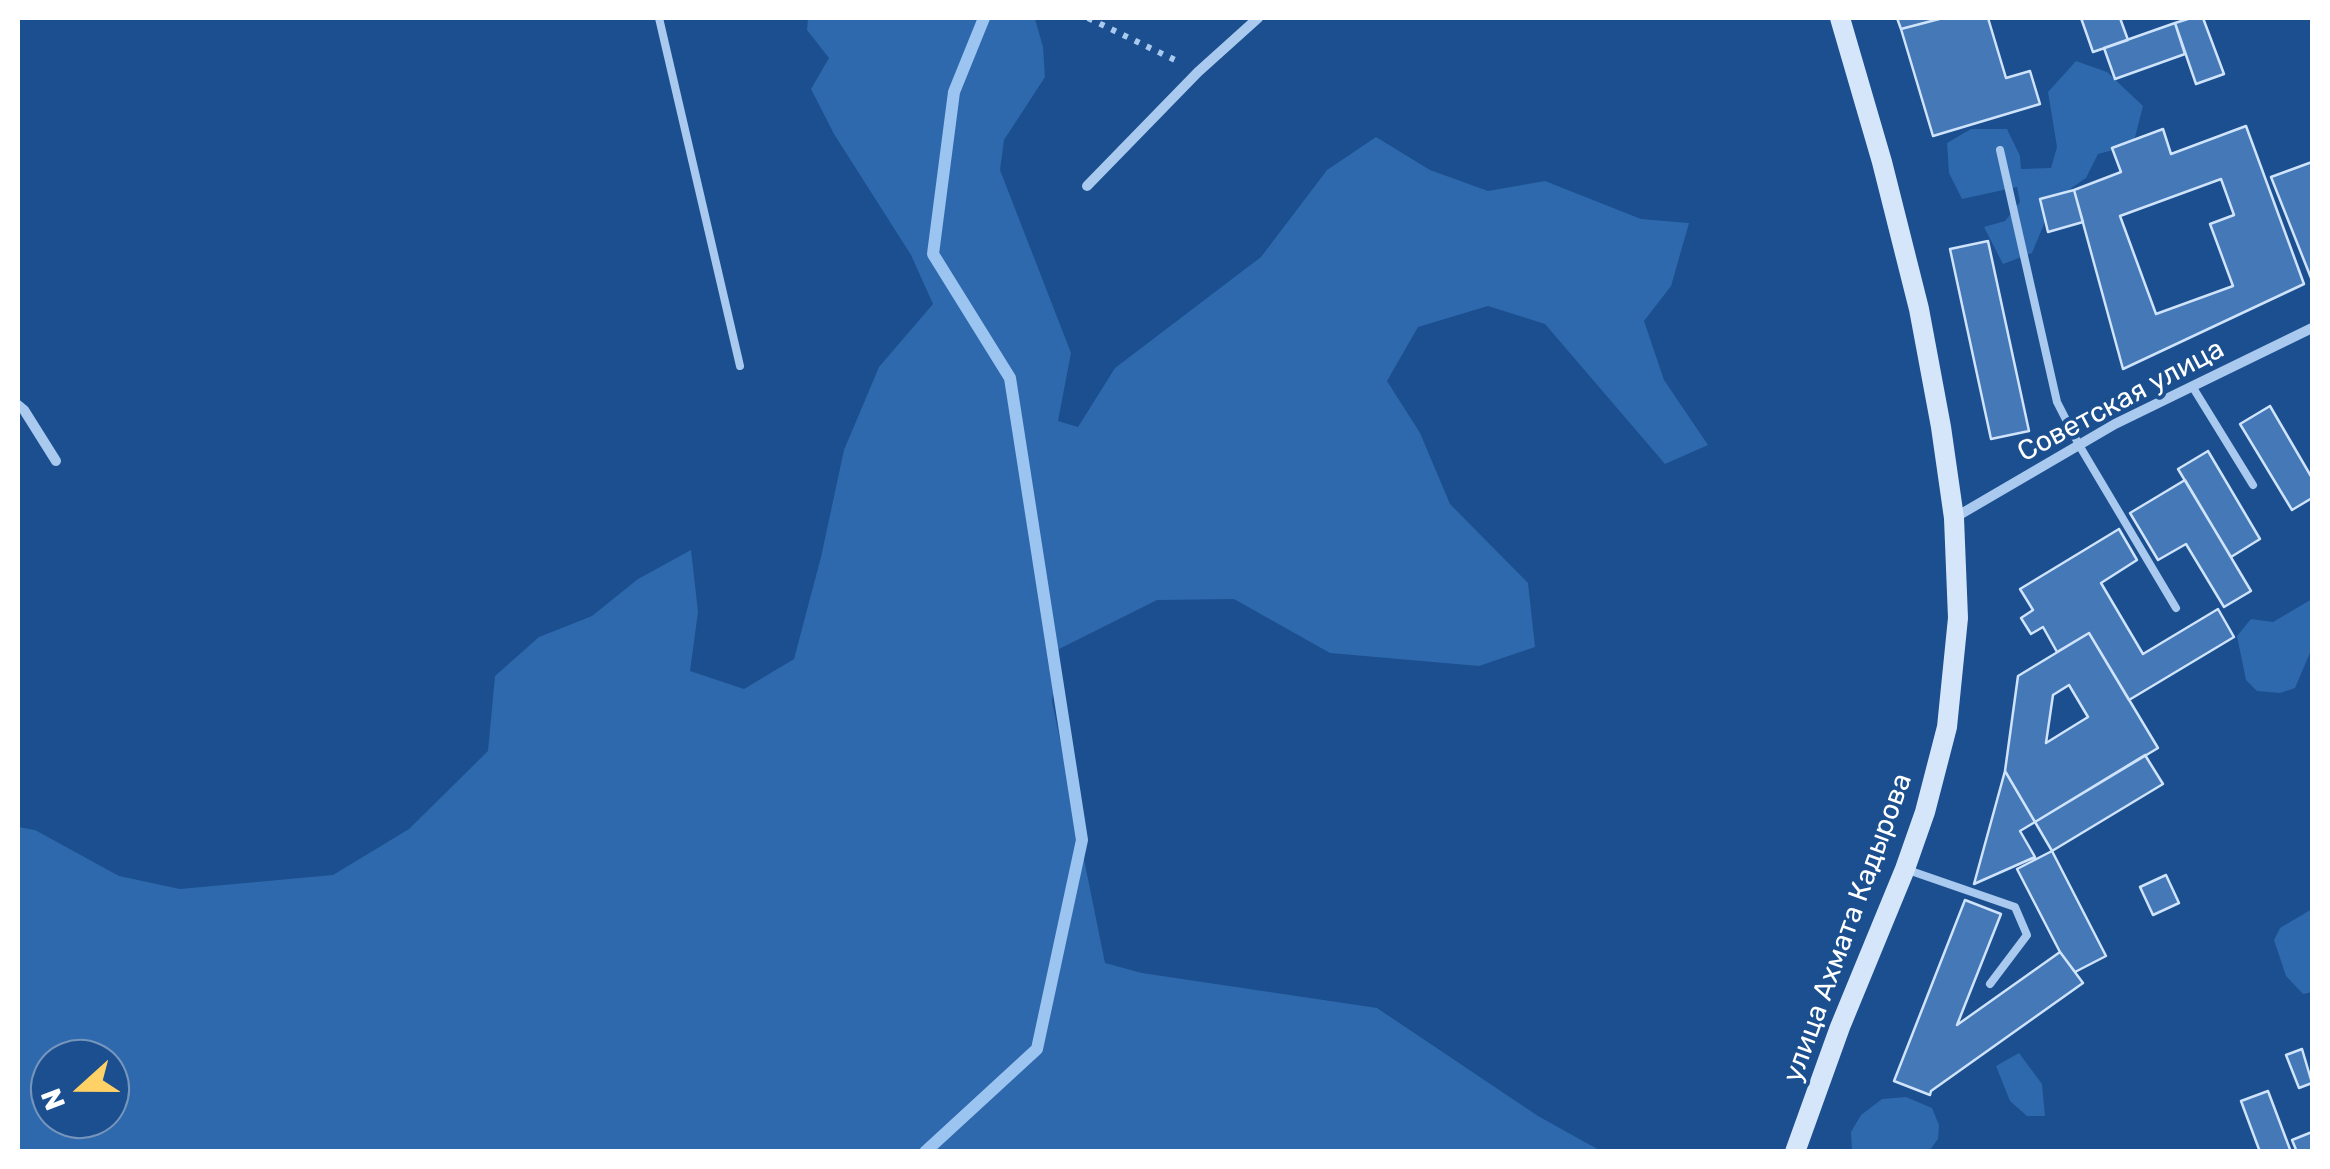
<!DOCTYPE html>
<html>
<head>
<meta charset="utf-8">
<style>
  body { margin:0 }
  #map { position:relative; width:2330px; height:1169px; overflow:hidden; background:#1b4f8f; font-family:Rubik,sans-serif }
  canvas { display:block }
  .frame { position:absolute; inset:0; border:20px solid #fff; pointer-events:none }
  .north { position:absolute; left:30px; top:1039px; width:100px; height:100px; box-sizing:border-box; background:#1b4f8f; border:2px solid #7695bc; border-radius:50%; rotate:249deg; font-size:28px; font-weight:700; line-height:40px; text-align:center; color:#fff }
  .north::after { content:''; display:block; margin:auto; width:35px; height:45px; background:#ffd166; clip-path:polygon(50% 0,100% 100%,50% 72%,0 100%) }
</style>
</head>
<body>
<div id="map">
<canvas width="2330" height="1169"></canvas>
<div class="frame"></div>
<div class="north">N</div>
</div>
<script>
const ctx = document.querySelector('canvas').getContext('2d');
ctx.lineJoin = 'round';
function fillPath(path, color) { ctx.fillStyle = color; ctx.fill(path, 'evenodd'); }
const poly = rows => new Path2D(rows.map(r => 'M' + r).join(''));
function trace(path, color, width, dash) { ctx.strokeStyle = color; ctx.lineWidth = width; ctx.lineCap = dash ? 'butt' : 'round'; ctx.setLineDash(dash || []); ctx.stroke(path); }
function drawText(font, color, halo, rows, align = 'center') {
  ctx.font = font + ' Rubik,sans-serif'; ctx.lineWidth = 8; ctx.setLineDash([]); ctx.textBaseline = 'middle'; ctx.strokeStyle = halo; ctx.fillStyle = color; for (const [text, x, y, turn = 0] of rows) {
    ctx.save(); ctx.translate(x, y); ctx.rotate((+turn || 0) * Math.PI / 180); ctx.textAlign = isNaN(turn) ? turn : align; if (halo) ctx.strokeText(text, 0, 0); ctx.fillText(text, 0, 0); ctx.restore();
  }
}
fillPath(poly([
  [808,18,1035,19,1043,47,1045,77,1004,140,1000,170,1071,353,1058,421,1078,427,1115,368,1261,257,1327,170,1376,137,1430,170,1488,191,1545,181,1641,219,1689,223,1671,286,1644,321,1664,380,1708,445,1665,464,1545,324,1488,306,1418,327,1387,381,1420,433,1450,504,1528,583,1535,647,1479,666,1330,653,1234,599,1157,600,1059,649,1052,701,1105,963,1142,973,1377,1008,1538,1116,1601,1151,18,1151,18,827,35,830,119,876,180,889,333,875,409,829,488,751,495,676,539,637,592,616,638,579,691,550,698,612,690,671,744,689,794,659,821,557,844,450,879,367,933,304,911,255,834,134,811,89,829,58,807,30],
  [110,1059,110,1119,50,1119,50,1059],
  [2076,61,2107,72,2143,106,2133,145,2098,154,2086,178,2054,200,2032,253,2003,264,1984,227,2005,221,2020,202,2017,187,1962,199,1949,173,1947,143,1971,129,2007,129,2020,156,2021,169,2051,168,2057,147,2048,92],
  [2312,599,2312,648,2295,688,2280,693,2257,691,2246,680,2237,636,2251,619,2273,622],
  [2312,909,2312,992,2303,994,2286,976,2274,940,2280,928],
  [2019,1053,2042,1084,2045,1116,2027,1116,2010,1101,1996,1066],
  [1906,1097,1932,1108,1939,1125,1938,1139,1929,1151,1852,1151,1851,1132,1861,1115,1882,1099]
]), '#2e69ad');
trace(poly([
  [925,1152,1037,1049,1082,840,1010,378,933,254,954,92,984,18]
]), '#9cc4f0', 12);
const building = poly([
  [1897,18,1943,18,1901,29,1897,18],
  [1943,18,1988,18,2006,78,2030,71,2040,104,1933,136,1901,29,1943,18],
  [2081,18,2120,18,2128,40,2093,52,2081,18],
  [2191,18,2203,18,2224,74,2196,84,2175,23,2191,18],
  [2175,23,2185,54,2115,79,2104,48,2175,23],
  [2246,126,2304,284,2123,369,2074,190,2121,172,2112,148,2163,129,2171,154,2246,126],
  [2221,179,2234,215,2210,224,2233,286,2156,314,2120,216,2221,179],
  [2312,162,2312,278,2311,278,2271,177,2312,162],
  [2074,190,2083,222,2048,232,2040,199,2074,190],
  [1988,241,2029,431,1991,439,1950,249,1988,241],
  [2270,406,2312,478,2312,498,2292,510,2240,424,2270,406],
  [2208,451,2260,539,2231,557,2178,469,2208,451],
  [2185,480,2251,591,2224,607,2186,544,2158,560,2130,513,2185,480],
  [2119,529,2137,560,2101,583,2143,654,2218,609,2234,637,2129,700,2089,633,2057,652,2043,627,2031,634,2021,618,2033,610,2020,589,2119,529],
  [2089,633,2158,748,2035,822,2005,771,2018,676,2089,633],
  [2069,685,2088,717,2046,743,2053,695,2069,685],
  [2145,755,2163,784,2052,851,2035,822,2145,755],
  [2005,771,2035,822,2020,831,2035,857,1974,884,2005,771],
  [2052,851,2106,956,2075,972,2060,952,2017,869,2052,851],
  [2166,875,2179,903,2153,915,2140,887,2166,875],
  [1965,900,2001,914,1957,1025,2060,952,2083,983,1931,1091,1930,1095,1894,1081,1965,900],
  [2302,1049,2312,1083,2299,1088,2286,1055,2302,1049],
  [2268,1091,2291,1152,2260,1152,2241,1101,2268,1091],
  [2312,1132,2312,1152,2297,1152,2292,1140,2312,1132]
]);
fillPath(building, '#4478b7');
trace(building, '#cfe3fa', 2.5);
trace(poly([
  [1088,18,1175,60]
]), '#a9c9ee', 6, [5, 8]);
trace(poly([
  [659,18,740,366],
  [2000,150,2057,402,2079,445,2176,608],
  [2192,386,2253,485],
  [1908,870,2015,907,2027,935,1990,984]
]), '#a9c9ee', 8);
trace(poly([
  [1087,186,1198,72,1258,18],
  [18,405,24,410,56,461],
  [1954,518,2115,424,2312,328]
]), '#a9c9ee', 10);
trace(poly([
  [1795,1152,1840,1027,1905,869,1925,812,1947,727,1958,618,1954,518,1941,427,1919,309,1882,162,1840,18]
]), '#d6e6fa', 20);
drawText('28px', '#fff', '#1b4f8f', [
  ["Советская улица",2121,401,-28],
  ["улица Ахмата Кадырова",1848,928,-70]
]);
</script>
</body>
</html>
